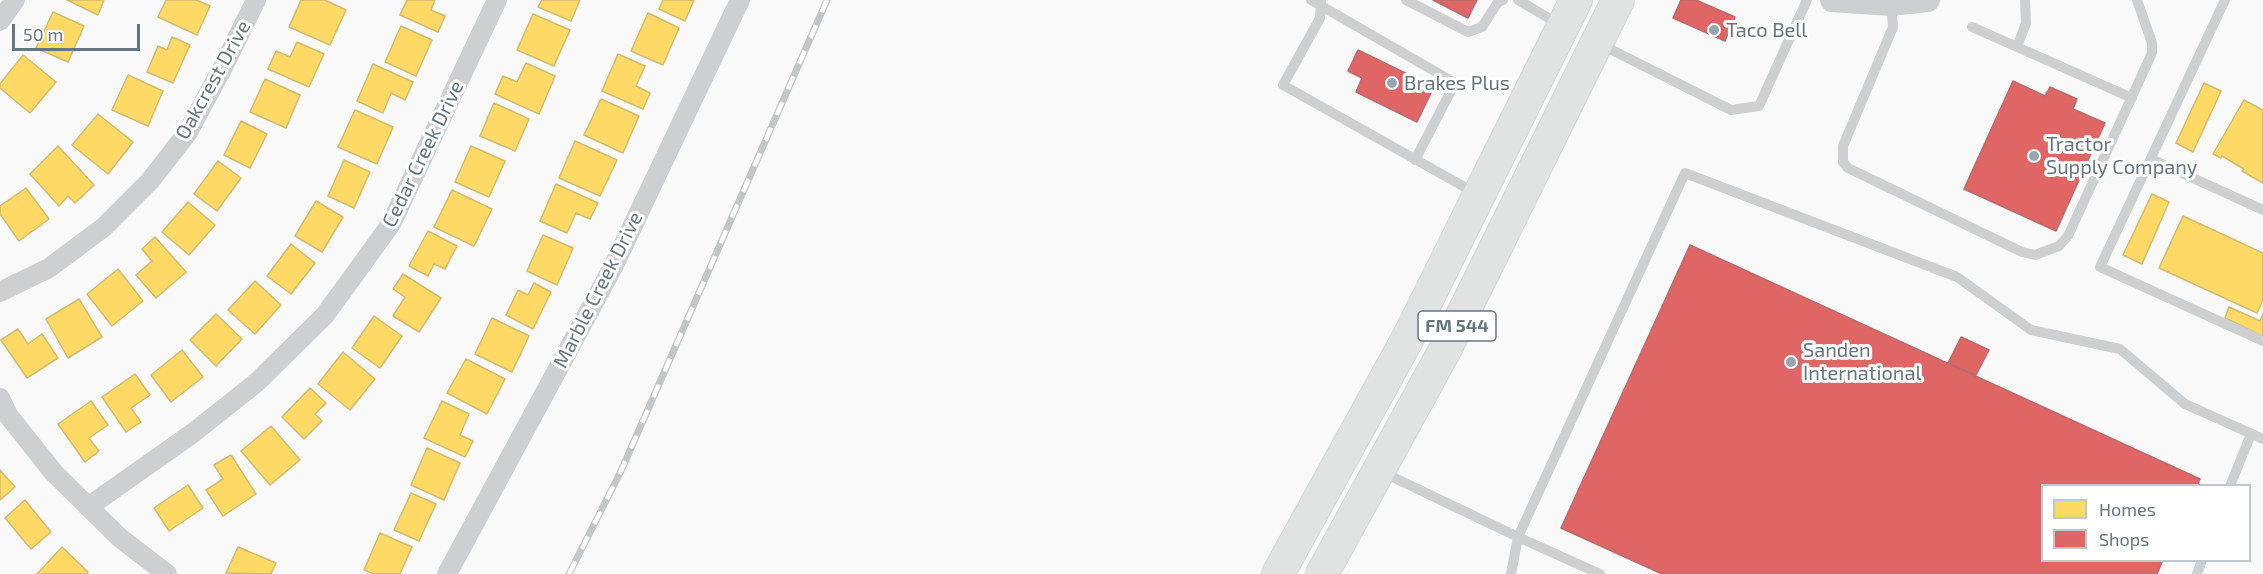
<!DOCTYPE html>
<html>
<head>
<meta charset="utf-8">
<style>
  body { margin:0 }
  #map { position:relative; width:2263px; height:574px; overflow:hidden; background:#f9f9f9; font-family:"Exo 2",sans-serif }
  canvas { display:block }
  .legend { position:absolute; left:2041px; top:484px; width:210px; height:78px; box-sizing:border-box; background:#fff; border:2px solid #c1c8cd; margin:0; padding:8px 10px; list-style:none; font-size:18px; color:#657683 }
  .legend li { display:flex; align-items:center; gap:12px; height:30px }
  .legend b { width:30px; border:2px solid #c1c8cd }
  .scale { position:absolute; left:12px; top:24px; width:128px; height:27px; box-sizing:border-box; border:3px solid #657683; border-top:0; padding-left:8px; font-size:18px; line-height:21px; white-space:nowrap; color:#657683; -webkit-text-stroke:4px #fff; paint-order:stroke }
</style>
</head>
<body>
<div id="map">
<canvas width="2263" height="574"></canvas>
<ul class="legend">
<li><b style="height:16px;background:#ffd966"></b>Homes</li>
<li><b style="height:16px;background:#e06666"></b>Shops</li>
</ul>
<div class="scale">50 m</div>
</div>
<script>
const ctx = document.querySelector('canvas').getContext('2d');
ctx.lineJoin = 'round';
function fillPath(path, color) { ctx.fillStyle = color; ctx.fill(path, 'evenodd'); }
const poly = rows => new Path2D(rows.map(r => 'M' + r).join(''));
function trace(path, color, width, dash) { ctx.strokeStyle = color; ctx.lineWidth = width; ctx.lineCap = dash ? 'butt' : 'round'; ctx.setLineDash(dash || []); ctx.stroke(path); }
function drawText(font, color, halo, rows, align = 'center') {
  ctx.font = font + ' "Exo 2",sans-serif'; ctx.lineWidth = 6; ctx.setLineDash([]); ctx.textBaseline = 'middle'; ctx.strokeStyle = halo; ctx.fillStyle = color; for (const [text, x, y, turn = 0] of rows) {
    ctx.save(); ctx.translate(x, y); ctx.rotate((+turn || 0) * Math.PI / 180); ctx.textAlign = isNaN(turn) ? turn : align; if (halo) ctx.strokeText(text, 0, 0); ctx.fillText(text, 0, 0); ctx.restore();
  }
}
const homes = poly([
  [67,0,104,0,98,15,67,0],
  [166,0,197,0,210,6,197,35,158,17,166,0],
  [301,0,325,0,346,10,330,45,289,27,301,0],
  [407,0,435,0,431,10,445,16,438,32,400,15,407,0],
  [542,0,580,0,571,21,538,7,542,0],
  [663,0,694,0,685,21,659,9,663,0],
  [53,12,84,26,68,62,36,48,53,12],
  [648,13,679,28,663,65,631,51,648,13],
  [533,14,570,30,554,66,517,50,533,14],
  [401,26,432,40,416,76,385,62,401,26],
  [172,37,190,45,173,83,147,72,158,46,167,50,172,37],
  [297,42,324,54,309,87,268,69,276,51,290,57,297,42],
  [618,54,645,66,636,86,650,93,643,109,602,91,618,54],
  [23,55,56,82,30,113,0,88,0,84,23,55],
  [526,63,555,76,539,114,495,94,503,76,517,82,526,63],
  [373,64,413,82,405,100,391,93,383,113,357,101,373,64],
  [128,75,163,91,148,126,112,110,128,75],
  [265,79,300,95,286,128,250,112,265,79],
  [2204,83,2221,91,2193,152,2176,143,2204,83],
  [601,99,639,116,623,153,584,135,601,99],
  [2244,100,2263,110,2263,183,2242,171,2244,169,2222,156,2221,158,2213,154,2244,100],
  [494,103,529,119,515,151,480,136,494,103],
  [355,110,393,127,377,164,338,147,355,110],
  [98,114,133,142,108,174,72,145,98,114],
  [241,121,267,134,250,168,224,155,241,121],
  [575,141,617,160,600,196,559,178,575,141],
  [58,146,94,185,75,203,68,196,59,206,30,174,58,146],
  [471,146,505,161,489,197,455,182,471,146],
  [344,160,370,172,354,208,328,196,344,160],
  [218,161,241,178,217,211,194,194,218,161],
  [556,184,598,203,590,219,576,213,567,233,540,221,556,184],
  [26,188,49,219,19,241,0,214,0,206,26,188],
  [452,190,492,209,474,246,434,227,452,190],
  [2152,194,2169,202,2142,264,2123,255,2152,194],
  [316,201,343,217,322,252,295,236,316,201],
  [188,202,215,225,189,255,162,232,188,202],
  [2183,216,2263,253,2263,300,2257,313,2159,268,2183,216],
  [428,231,457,246,445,269,434,264,428,276,409,266,428,231],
  [543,235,573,248,557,285,527,271,543,235],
  [155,237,186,272,156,298,136,275,152,261,142,249,155,237],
  [291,244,315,263,291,294,267,276,291,244],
  [118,269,143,301,112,326,87,294,118,269],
  [403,274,441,298,419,332,393,316,405,297,393,289,403,274],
  [255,281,281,305,255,334,228,310,255,281],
  [534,283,551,292,533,329,506,315,518,290,528,295,534,283],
  [79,299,102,337,68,358,46,319,79,299],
  [2229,307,2260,321,2263,314,2263,336,2225,318,2229,307],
  [216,314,242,339,216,366,190,340,216,314],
  [374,316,402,336,380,368,352,348,374,316],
  [492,318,529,336,512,372,475,354,492,318],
  [18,329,28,344,42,334,58,358,27,378,1,340,18,329],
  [182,350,203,377,171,402,151,375,182,350],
  [343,352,375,379,350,410,318,384,343,352],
  [466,359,505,379,487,414,447,393,466,359],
  [135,374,150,395,131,408,141,422,126,432,102,397,135,374],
  [310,388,326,403,315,414,322,421,304,439,282,417,310,388],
  [91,401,108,425,89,438,99,451,85,462,58,424,91,401],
  [442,401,469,414,460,435,473,441,465,457,424,438,442,401],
  [271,426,300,460,270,485,241,451,271,426],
  [427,448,460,463,444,500,411,485,427,448],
  [231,455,256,494,223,516,206,490,223,479,214,465,231,455],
  [0,470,15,487,0,500,0,470],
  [188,485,203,508,169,531,154,508,188,485],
  [411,493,436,504,419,541,394,530,411,493],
  [25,500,51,532,31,549,5,518,25,500],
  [380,533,412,547,400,574,374,574,364,570,380,533],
  [62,547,88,572,86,574,37,574,62,547],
  [238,547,276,563,271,574,226,573,238,547]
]);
fillPath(homes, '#ffd966');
trace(homes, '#d1bb6f', 1.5);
const shops = poly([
  [1433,0,1477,0,1468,18,1433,0],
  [1681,0,1696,0,1735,17,1725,41,1673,18,1681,0],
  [1358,50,1434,87,1417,122,1356,92,1362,78,1348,71,1358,50],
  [2013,81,2045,96,2050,87,2077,99,2073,109,2105,123,2056,231,1964,189,2013,81],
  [1690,245,2200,479,2197,486,2042,486,2042,560,2163,560,2157,574,1662,574,1561,528,1690,245],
  [1961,337,1989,350,1976,375,1948,363,1961,337]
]);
fillPath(shops, '#e06666');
trace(shops, '#bb6b6f', 1.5);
const primary = poly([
  [1278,574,1408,338,1576,0],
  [1322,574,1446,348,1618,0]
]);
trace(primary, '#d5d6d7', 34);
trace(poly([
  [1311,0,1455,83,1415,160],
  [1321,0,1320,18,1283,85,1477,194],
  [1406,0,1468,32,1482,27,1498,2,1503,0],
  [1518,0,1562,26],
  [2225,0,2100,267,2263,341],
  [1891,4,1893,27,1843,146,1843,162,1848,168,2022,252,2035,255,2059,246,2068,236,2152,53,2152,43,2137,0],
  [1972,27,2132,98],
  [1598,43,1731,110,1759,106,1807,0],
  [2017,47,2026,23,2025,0],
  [2151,159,2263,210],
  [1380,471,1518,537,1511,574],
  [2230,486,2251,434],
  [1600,574,1518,537,1685,173,1957,277,2031,330,2120,349,2185,404,2263,439],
  [2197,574,2202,560]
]), '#cecfd0', 10);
trace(poly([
  [0,21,15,0],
  [0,292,49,268,104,227,150,181,188,132,223,67,256,0],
  [0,398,8,415,54,473,120,538,167,574],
  [88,507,193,433,256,383,325,315,391,224,497,0],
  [447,574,614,265,740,0]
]), '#cecfd0', 20);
trace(poly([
  [1832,0,1891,4,1928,0]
]), '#cecfd0', 24);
trace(primary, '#e1e2e2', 32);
const rail = poly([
  [569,574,621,471,827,0]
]);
trace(rail, '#c3c5c6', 7);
trace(rail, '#fff', 4.5, [14]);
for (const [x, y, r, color] of [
  [1714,30,6,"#99a4ac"],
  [1392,83,6,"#99a4ac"],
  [2034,156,6,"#99a4ac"],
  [1791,362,6,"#99a4ac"]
]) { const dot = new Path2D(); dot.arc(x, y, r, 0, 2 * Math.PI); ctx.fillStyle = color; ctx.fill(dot); trace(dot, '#fff', 2); }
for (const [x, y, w] of [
  [1457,326,78]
]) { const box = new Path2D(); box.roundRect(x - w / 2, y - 15, w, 30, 4.5); ctx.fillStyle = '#fff'; ctx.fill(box); trace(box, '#657683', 1.5); }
drawText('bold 18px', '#657683', null, [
  ["FM 544",1457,326]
]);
drawText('20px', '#657683', '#fff', [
  ["Taco Bell",1726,30],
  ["Brakes Plus",1404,83],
  ["Tractor",2046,144],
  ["Supply Company",2046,167],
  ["Sanden",1803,350],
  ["International",1803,373]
], 'left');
drawText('20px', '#657683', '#fff', [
  ["Oakcrest Drive",213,80,-61],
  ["Cedar Creek Drive",423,154,-64],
  ["Marble Creek Drive",598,290,-63]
]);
</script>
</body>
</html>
